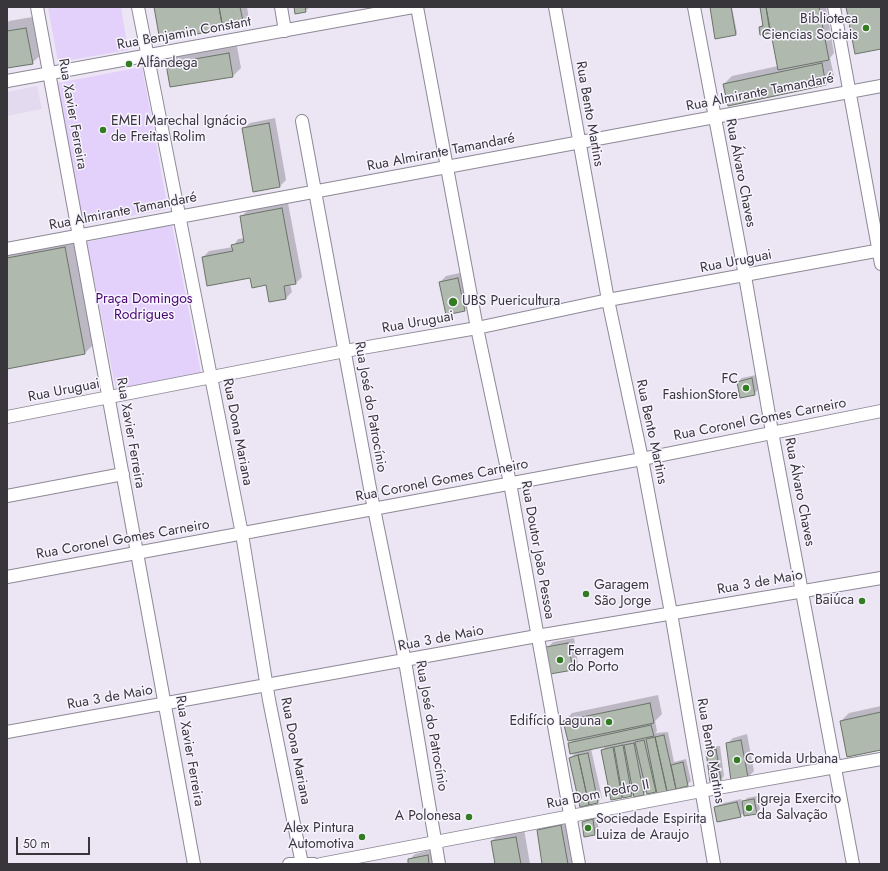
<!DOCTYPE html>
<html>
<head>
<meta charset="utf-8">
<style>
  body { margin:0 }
  #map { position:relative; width:888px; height:871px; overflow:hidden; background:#ece6f4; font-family:Jost,sans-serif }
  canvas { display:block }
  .frame { position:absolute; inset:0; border:8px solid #38363b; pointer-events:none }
  .scale { position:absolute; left:16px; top:837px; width:74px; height:18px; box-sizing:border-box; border:2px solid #38363b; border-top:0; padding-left:5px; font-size:12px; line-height:14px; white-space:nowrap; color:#38363b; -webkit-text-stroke:3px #f8f4ff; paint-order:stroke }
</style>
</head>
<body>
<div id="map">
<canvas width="888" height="871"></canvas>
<div class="frame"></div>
<div class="scale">50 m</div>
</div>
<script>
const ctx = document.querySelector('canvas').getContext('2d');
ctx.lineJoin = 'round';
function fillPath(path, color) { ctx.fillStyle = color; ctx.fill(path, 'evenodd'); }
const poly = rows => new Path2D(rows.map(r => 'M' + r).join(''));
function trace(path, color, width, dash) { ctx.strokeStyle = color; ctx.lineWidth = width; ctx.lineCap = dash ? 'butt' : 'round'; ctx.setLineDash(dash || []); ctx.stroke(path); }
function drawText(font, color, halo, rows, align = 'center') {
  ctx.font = font + ' Jost,sans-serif'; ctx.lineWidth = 3; ctx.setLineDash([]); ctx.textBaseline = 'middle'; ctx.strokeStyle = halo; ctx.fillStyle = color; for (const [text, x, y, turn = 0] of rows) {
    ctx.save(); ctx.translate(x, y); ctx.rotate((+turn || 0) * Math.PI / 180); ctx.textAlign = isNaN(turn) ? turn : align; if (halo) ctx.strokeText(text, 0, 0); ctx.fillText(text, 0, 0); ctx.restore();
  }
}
fillPath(poly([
  [37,86,42,109,7,116,7,92]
]), '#e3daef');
fillPath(poly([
  [48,7,121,7,128,50,58,62],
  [142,67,168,209,83,225,57,83],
  [172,225,201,373,116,390,87,242]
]), '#e3d0fb');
fillPath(poly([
  [155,7,247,7,249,19,243,25],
  [295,7,309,7,309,8,305,11],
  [711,7,732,7,737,33,735,34],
  [761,7,826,7,834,53,830,58,834,76,826,85,724,84,732,76,778,66,771,31,761,34,760,27,764,23],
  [38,16,45,51,32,63,7,67,7,23,9,21],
  [237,46,241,68,233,76,171,86,167,64,176,56],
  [275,118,286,180,280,186,243,129,250,123],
  [288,203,302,277,296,283,290,284,292,292,286,298,267,284,203,257,209,251,233,247,238,239,245,238,241,217,247,211],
  [73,239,93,345,85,353,7,368,7,252],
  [464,272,470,304,464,310,440,282,446,276],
  [756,375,758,390,754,394,738,382,742,378],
  [574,638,578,663,572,669,547,648,553,642],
  [658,695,662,714,655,721,657,731,655,733,668,732,674,762,686,759,691,781,687,785,669,789,667,791,657,789,655,792,647,791,643,794,634,793,632,795,624,795,622,797,602,750,607,745,591,749,602,798,598,802,570,758,576,752,569,744,574,739,564,721,572,713],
  [881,706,881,749,841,721,849,713],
  [747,734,754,771,748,777,727,744,733,738],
  [720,746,724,776,721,780,707,751,710,747],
  [757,796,760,809,756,813,745,812,740,816,716,807,719,804,741,799,742,803,747,798],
  [596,816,599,830,595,834,583,822,587,818],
  [567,820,575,864,543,864,538,831,544,825],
  [524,829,530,864,496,864,492,841,500,833],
  [434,849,436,864,409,864,409,860,415,854]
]), '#0003');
const building = poly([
  [154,7,219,7,223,29,160,41,154,7],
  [219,7,240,7,244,26,223,29,219,7],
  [294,7,305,7,306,12,295,14,294,7],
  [710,7,731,7,736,35,715,39,710,7],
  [760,7,766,7,770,33,760,35,759,27,763,26,760,7],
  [766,7,819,7,829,60,778,70,766,7],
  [846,7,881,7,881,49,855,54,846,7],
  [26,28,33,64,7,68,7,31,26,28],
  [229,53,233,77,170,87,166,64,229,53],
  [822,63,826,85,728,106,723,84,822,63],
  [269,123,280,187,253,192,242,128,269,123],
  [282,208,296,284,284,286,286,299,269,302,266,285,252,288,250,278,207,286,202,257,233,251,231,245,244,242,240,216,282,208],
  [65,247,85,354,7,369,7,258,65,247],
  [458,278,465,311,446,315,439,282,458,278],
  [752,378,755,395,740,398,737,382,752,378],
  [568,643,573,670,550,674,546,647,568,643],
  [650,703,654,723,568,741,563,721,650,703],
  [881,712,881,750,847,757,840,721,881,712],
  [651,725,654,736,570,754,568,743,651,725],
  [664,735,676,789,667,791,655,737,664,735],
  [655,737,667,792,657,794,646,739,655,737],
  [644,740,656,792,647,794,635,742,644,740],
  [741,740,748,777,731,781,726,743,741,740],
  [634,743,644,795,634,797,624,745,634,743],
  [623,745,632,796,623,798,614,747,623,745],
  [613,747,622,798,611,800,601,750,613,747],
  [716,749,721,780,710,782,706,751,716,749],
  [588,753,598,803,589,805,578,755,588,753],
  [578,755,589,805,580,807,569,758,578,755],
  [683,762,688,786,676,789,671,765,683,762],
  [754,799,757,814,744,816,742,801,754,799],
  [737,802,741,817,717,822,714,807,737,802],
  [593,819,595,835,584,837,582,822,593,819],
  [561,825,568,864,542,864,537,830,561,825],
  [516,837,521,864,495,864,491,841,516,837],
  [428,855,429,864,408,864,408,859,428,855]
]);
fillPath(building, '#afb9ad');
trace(building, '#6a7368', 1);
const minor = poly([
  [37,7,194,864],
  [138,7,242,534,269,700,302,864],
  [281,7,285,31],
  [417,7,477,328,510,483,579,864],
  [555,7,608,300,642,459,671,613,714,864],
  [694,7,745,276,772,432,853,864],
  [834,7,881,264],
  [7,81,413,7],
  [302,121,372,499,405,661,439,864],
  [7,249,881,86],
  [7,417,345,351,477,328,608,300,881,250],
  [7,496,123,474],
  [7,577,642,459,881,411],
  [7,732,537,636,881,578],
  [289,864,314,864],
  [321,864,701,791,881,759]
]);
trace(minor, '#8e8996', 14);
trace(minor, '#fff', 12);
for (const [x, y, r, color] of [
  [866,28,4,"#347c22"],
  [129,64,4,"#347c22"],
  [103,130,4,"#347c22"],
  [453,302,5,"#347c22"],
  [746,388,4,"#347c22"],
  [586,594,4,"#347c22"],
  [862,601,4,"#347c22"],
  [560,660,4,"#347c22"],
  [609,722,4,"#347c22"],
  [737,760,4,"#347c22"],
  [749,808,4,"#347c22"],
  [469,817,4,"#347c22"],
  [588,828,4,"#347c22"],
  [362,837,4,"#347c22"]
]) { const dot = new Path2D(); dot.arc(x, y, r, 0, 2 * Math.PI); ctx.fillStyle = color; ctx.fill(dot); trace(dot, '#f8f4ff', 1.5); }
drawText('14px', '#38363b', '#f8f4ff', [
  ["Biblioteca",858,20,"right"],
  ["Ciencias Sociais",858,36,"right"],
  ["Alfândega",137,64],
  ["EMEI Marechal Ignácio",111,122],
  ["de Freitas Rolim",111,138],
  ["UBS Puericultura",462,302],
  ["FC",738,380,"right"],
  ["FashionStore",738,396,"right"],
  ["Garagem",594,586],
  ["São Jorge",594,602],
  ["Baiúca",854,601,"right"],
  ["Ferragem",568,652],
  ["do Porto",568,668],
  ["Edifício Laguna",601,722,"right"],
  ["Comida Urbana",745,760],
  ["Igreja Exercito",757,800],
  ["da Salvação",757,816],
  ["A Polonesa",461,817,"right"],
  ["Sociedade Espirita",596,820],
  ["Luiza de Araujo",596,836],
  ["Alex Pintura",354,829,"right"],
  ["Automotiva",354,845,"right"]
], 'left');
drawText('14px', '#38363b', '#f8f4ff', [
  ["Rua Benjamin Constant",184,34,-10],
  ["Rua Almirante Tamandaré",760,93,-11],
  ["Rua Xavier Ferreira",72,114,80],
  ["Rua Bento Martins",589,114,80],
  ["Rua Almirante Tamandaré",441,153,-11],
  ["Rua Álvaro Chaves",740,173,79],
  ["Rua Almirante Tamandaré",123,212,-11],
  ["Rua Uruguai",736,262,-11],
  ["Rua Uruguai",418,323,-10],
  ["Rua Uruguai",64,391,-11],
  ["Rua José do Patrocínio",370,407,80],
  ["Rua Coronel Gomes Carneiro",760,420,-11],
  ["Rua Dona Mariana",237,432,79],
  ["Rua Bento Martins",651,432,78],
  ["Rua Xavier Ferreira",130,433,80],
  ["Rua Coronel Gomes Carneiro",442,481,-11],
  ["Rua Álvaro Chaves",799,492,79],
  ["Rua Coronel Gomes Carneiro",123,540,-10],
  ["Rua Doutor João Pessoa",537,550,80],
  ["Rua 3 de Maio",760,583,-10],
  ["Rua 3 de Maio",441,639,-11],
  ["Rua 3 de Maio",110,698,-10],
  ["Rua José do Patrocínio",431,726,80],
  ["Rua Xavier Ferreira",189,751,80],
  ["Rua Dona Mariana",295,751,79],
  ["Rua Bento Martins",710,751,80],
  ["Rua Dom Pedro II",598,795,-11]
]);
drawText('14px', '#460570', '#f8f4ff', [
  ["Praça Domingos",144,300],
  ["Rodrigues",144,316]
]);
</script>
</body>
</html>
